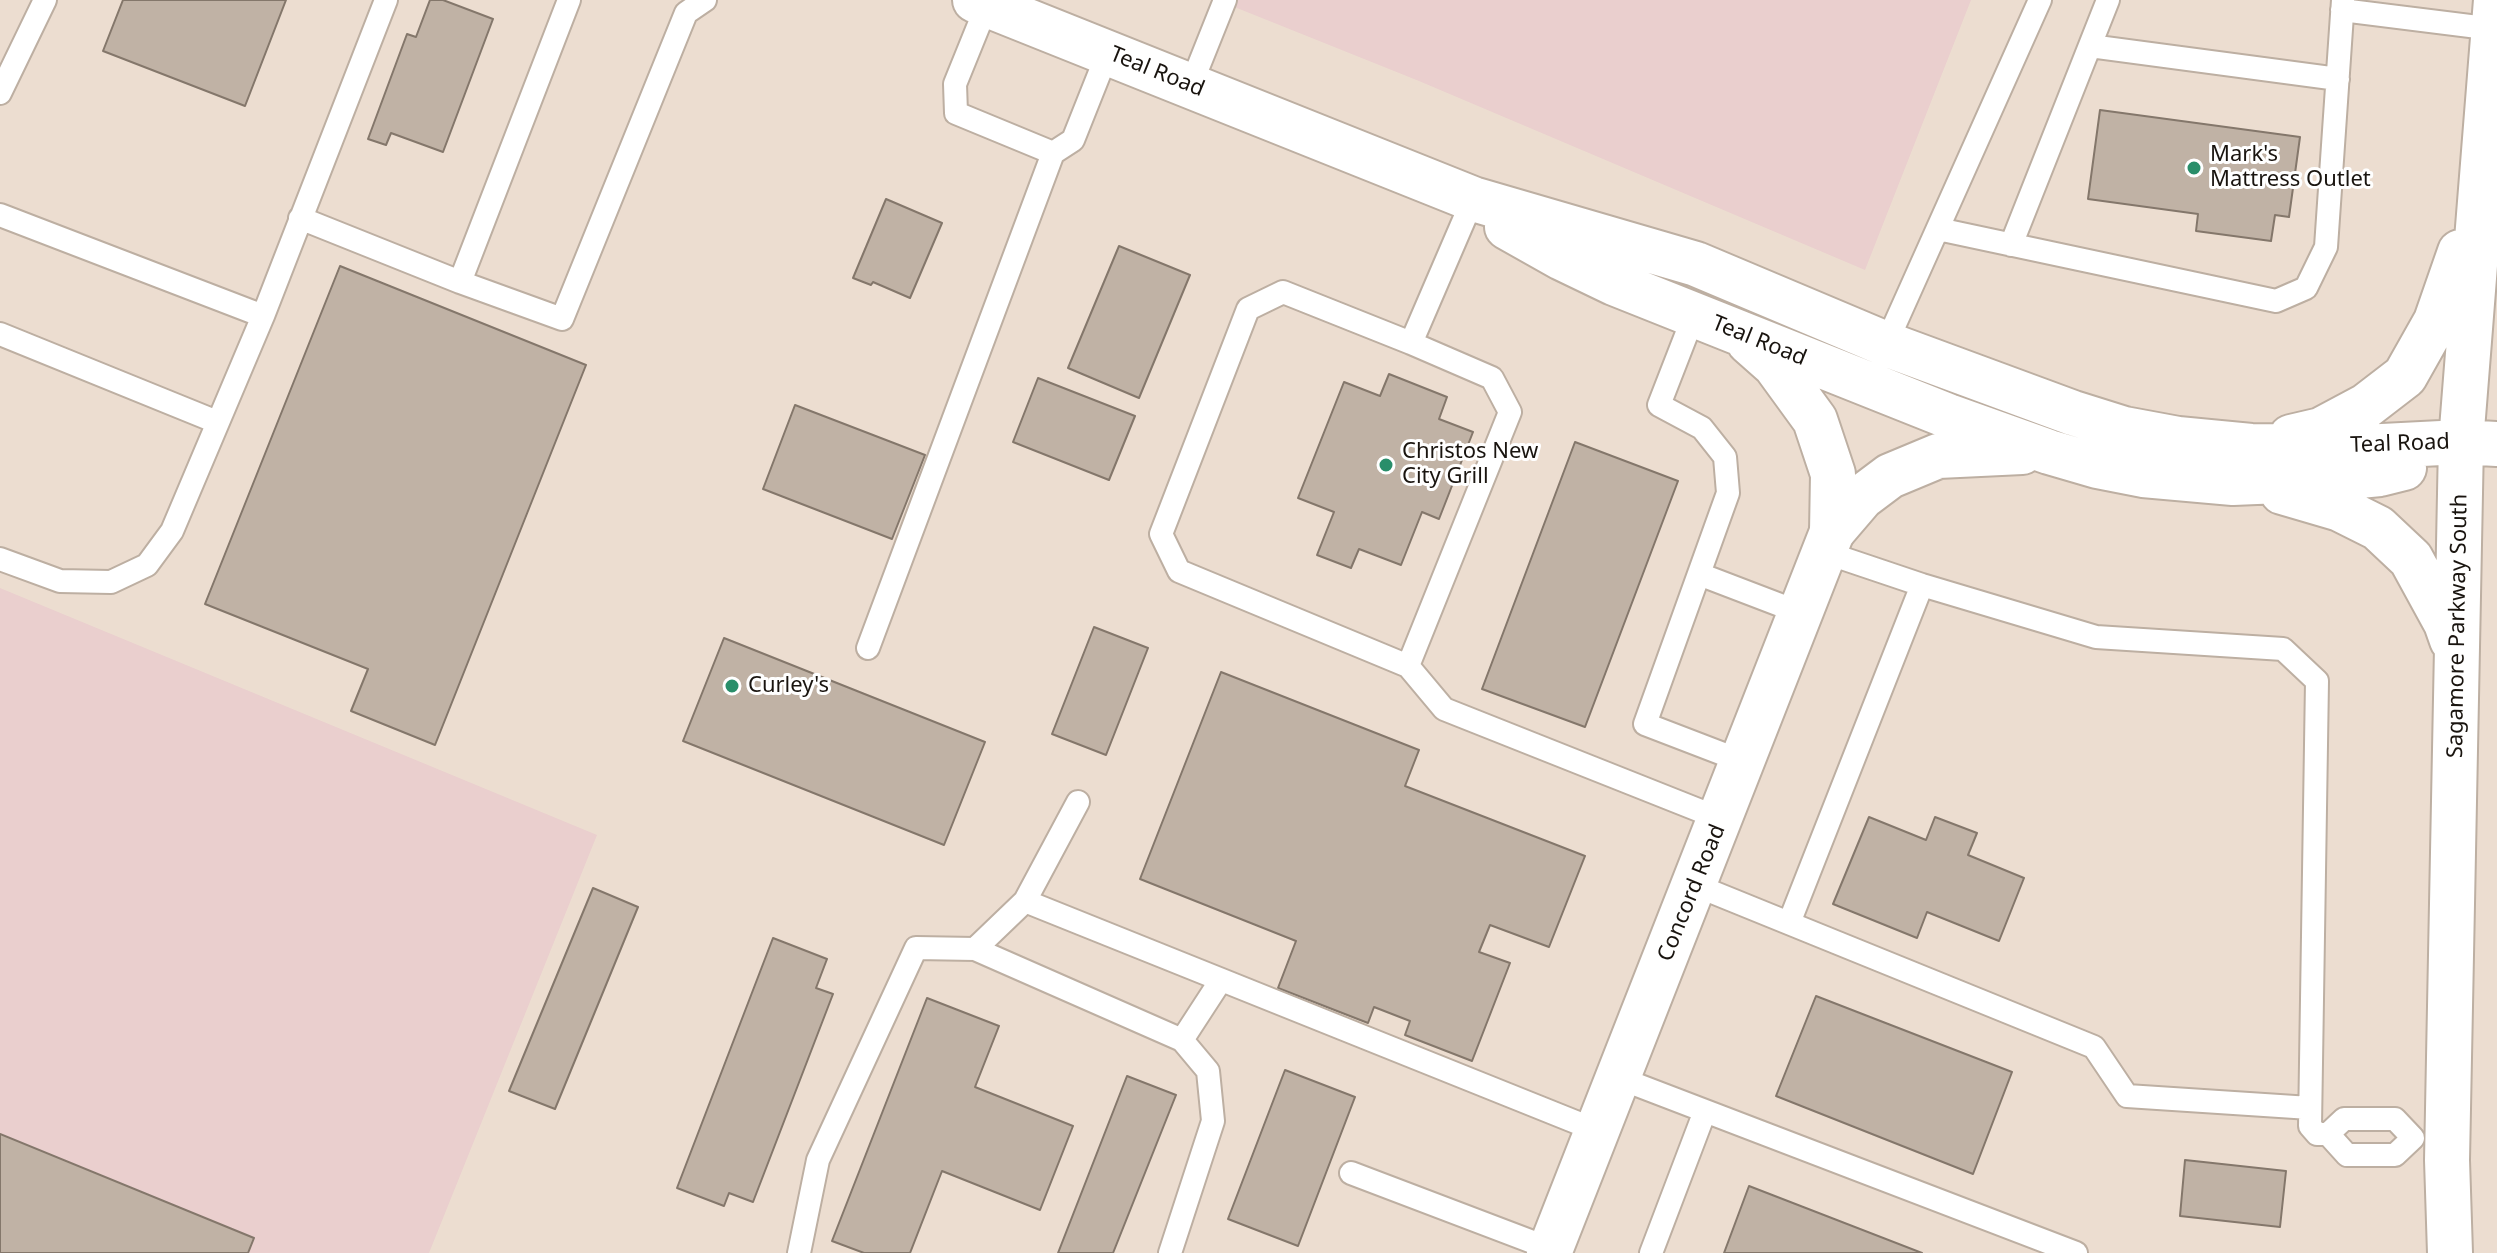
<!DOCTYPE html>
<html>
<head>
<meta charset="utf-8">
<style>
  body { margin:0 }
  canvas { display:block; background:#ecddd0 }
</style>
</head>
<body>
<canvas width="2497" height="1253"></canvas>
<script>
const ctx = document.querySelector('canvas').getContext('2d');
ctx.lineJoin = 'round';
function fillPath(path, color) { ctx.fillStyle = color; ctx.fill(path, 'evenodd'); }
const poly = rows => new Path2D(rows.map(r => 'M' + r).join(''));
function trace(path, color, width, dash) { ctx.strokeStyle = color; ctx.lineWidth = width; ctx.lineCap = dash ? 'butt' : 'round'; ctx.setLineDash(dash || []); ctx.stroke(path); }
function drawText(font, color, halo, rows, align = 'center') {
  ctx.font = font + ' "Noto Sans",sans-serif'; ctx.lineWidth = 6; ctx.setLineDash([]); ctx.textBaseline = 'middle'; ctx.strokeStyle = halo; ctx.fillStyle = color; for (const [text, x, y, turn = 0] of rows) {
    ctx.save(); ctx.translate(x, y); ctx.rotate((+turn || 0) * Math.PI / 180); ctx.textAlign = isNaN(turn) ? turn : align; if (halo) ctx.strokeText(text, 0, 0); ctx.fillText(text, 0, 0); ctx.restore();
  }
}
fillPath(poly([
  [1217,0,1971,0,1865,270,1419,81],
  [0,588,597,835,429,1253,0,1253]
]), '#eacfce');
const building = poly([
  [123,0,286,0,245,106,103,51,123,0],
  [430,0,443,0,493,19,443,152,391,133,386,145,368,139,407,34,416,37,430,0],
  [2100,110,2300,137,2289,217,2275,215,2271,241,2196,231,2198,214,2088,199,2100,110],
  [886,199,942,223,910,298,873,282,871,285,853,278,886,199],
  [1119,246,1190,275,1139,398,1068,368,1119,246],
  [340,266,586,365,435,745,351,711,368,669,205,604,340,266],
  [1389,374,1447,397,1439,419,1473,432,1439,519,1422,512,1401,565,1359,549,1351,568,1317,555,1334,512,1298,498,1344,382,1380,396,1389,374],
  [1038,378,1135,416,1109,480,1013,442,1038,378],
  [795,405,925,455,892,539,763,489,795,405],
  [1575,442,1678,481,1585,727,1482,689,1575,442],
  [1094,627,1148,648,1106,755,1052,734,1094,627],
  [724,638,985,742,944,845,683,741,724,638],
  [1221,672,1419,750,1405,786,1585,856,1549,947,1490,925,1479,952,1510,963,1472,1061,1405,1035,1410,1021,1374,1007,1368,1023,1278,988,1296,941,1140,879,1221,672],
  [1869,817,1926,840,1935,817,1977,833,1968,855,2024,878,1999,941,1927,912,1917,938,1833,904,1869,817],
  [593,888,638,907,555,1109,509,1091,593,888],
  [773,938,827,959,816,988,833,994,753,1202,729,1193,724,1206,677,1188,773,938],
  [1816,996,2012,1072,1973,1174,1776,1096,1816,996],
  [927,998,999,1026,975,1087,1073,1126,1040,1210,942,1171,910,1253,864,1253,832,1241,927,998],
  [1285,1070,1355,1097,1298,1246,1228,1219,1285,1070],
  [1127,1076,1176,1095,1113,1253,1058,1253,1127,1076],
  [0,1134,254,1238,248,1253,0,1253,0,1134],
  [2185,1160,2286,1171,2280,1227,2180,1216,2185,1160],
  [1749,1186,1922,1253,1724,1253,1749,1186]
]);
fillPath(building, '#c0b2a5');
trace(building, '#84776b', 2);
const lane = poly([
  [569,0,460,282,562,319,686,13,705,0],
  [987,5,955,84,956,113,1053,153,1073,140,1108,52],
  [2342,10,2494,29],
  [2090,46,2338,79],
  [1191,85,1225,0],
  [0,93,45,0],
  [1473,199,1411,343,1283,292,1248,309,1161,534,1179,571,1408,666,1444,709,1721,819],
  [0,215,263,316],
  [300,218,460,282],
  [1938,229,2276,301,2306,288,2326,247,2343,0],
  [2011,245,2108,0],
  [1694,315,1659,405,1702,428,1725,457,1728,493,1645,724,1744,762],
  [0,334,217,422],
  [1886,344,2040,0],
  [1824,552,1922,585,2096,637,2283,649,2317,681,2310,1126,2317,1134,2328,1134,2347,1155,2395,1155,2413,1138,2395,1119,2344,1119,2328,1134],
  [0,559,60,581,111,582,147,565,172,531,263,316,386,0],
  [1699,574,1801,613],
  [868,648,1053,153],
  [1408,666,1510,412,1492,378,1411,343],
  [1695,885,2094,1047,2127,1096,2310,1108],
  [1025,901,1598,1131],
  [1789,923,1922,585],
  [975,949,1182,1040,1208,1071,1213,1121,1170,1253],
  [1182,1040,1221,980],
  [1619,1078,2076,1253],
  [1351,1173,1551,1249],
  [799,1253,818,1160,916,948,975,949,1025,901,1078,802],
  [1651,1253,1705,1111]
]);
const secondary = poly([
  [1549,1253,1832,532]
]);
const primary = poly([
  [975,0,1473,199,1696,264,1886,344,2073,413,2124,429,2178,439,2251,446,2363,447,2461,442,2497,444],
  [1507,227,1562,258,1614,283,1948,416,2049,452,2097,466,2143,475,2233,483,2327,479,2380,474,2404,468],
  [1749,342,1775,365,1815,420,1833,474,1832,532],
  [2291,437,2321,430,2366,406,2405,376,2436,321,2460,252],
  [2282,492,2340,509,2378,528,2411,559,2446,623,2452,640],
  [1832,532,1862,497,1890,476,1938,456,2022,452],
  [2450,1253,2447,1160,2461,442,2496,0]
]);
trace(lane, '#bdafa2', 26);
trace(secondary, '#bdafa2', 48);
trace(primary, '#bdafa2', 48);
trace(lane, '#fff', 22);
trace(secondary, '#fff', 44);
trace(primary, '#fff', 44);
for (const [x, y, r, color] of [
  [2194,168,8,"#298e6a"],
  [1386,465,8,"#298e6a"],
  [732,686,8,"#298e6a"]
]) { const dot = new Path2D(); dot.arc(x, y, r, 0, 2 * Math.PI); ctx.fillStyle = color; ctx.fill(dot); trace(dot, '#fff', 3); }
drawText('22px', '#19140f', '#fff', [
  ["Teal Road",1157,72,22],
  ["Teal Road",1759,341,22],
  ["Teal Road",2400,444,-2],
  ["Sagamore Parkway South",2458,626,-89],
  ["Concord Road",1692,893,-68]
]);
drawText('22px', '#19140f', '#fff', [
  ["Mark's",2210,155],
  ["Mattress Outlet",2210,180],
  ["Christos New",1402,452],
  ["City Grill",1402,477],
  ["Curley's",748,686]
], 'left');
</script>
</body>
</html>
